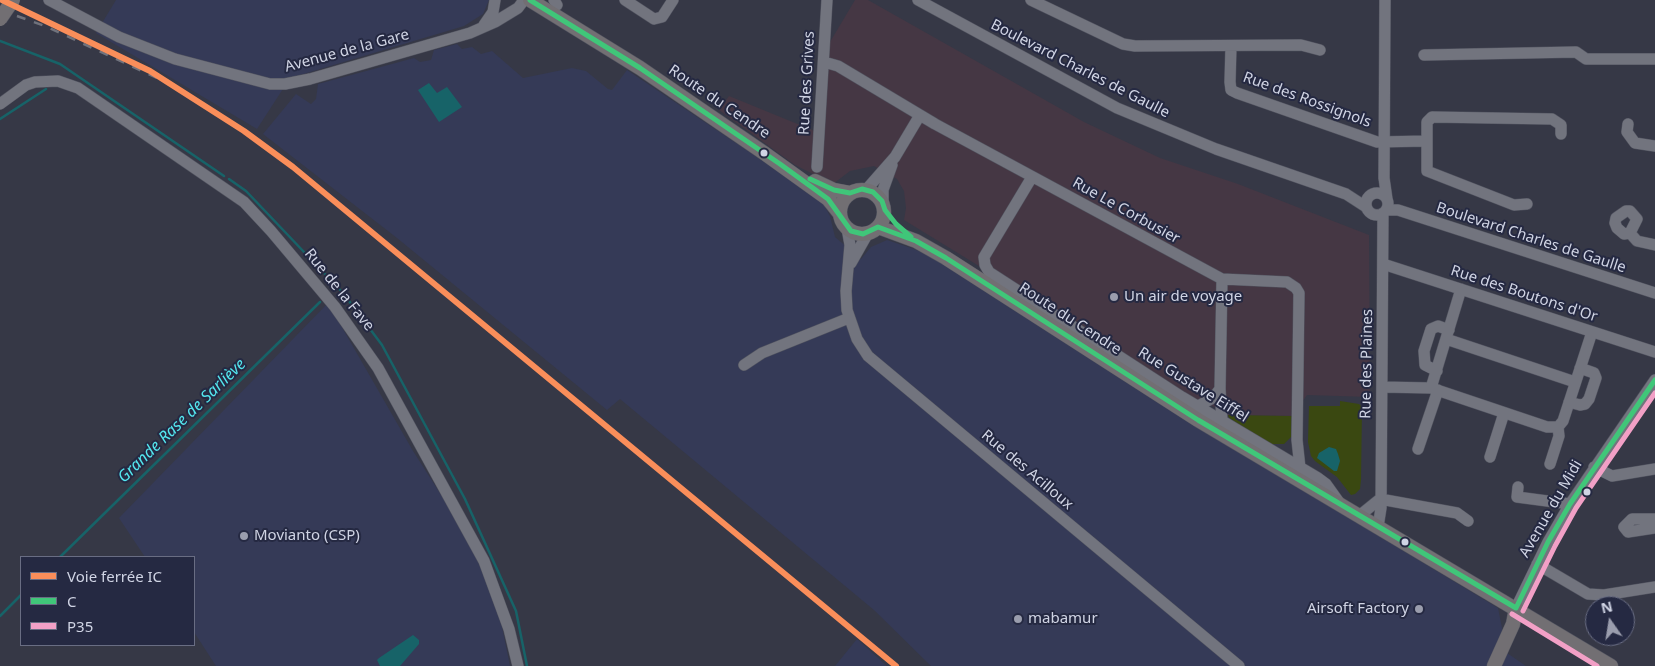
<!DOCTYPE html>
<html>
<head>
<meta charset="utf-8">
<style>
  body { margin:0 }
  #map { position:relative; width:1655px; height:666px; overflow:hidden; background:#363846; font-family:"Noto Sans",sans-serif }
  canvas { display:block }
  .legend { position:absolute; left:20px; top:556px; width:175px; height:90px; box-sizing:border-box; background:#252942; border:1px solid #696d83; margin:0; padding:6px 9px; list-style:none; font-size:15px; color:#d0d4e4 }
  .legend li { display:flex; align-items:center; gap:10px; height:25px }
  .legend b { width:25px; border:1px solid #696d83 }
  .north { position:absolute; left:1585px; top:596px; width:50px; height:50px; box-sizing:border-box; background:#252942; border:1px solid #696d83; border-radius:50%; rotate:347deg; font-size:14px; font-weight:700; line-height:20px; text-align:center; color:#d0d4e4 }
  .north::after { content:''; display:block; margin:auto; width:18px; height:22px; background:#9a9dad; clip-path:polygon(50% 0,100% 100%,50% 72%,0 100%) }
</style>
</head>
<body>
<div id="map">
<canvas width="1655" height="666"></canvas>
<ul class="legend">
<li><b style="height:6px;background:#fa8e5a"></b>Voie ferrée IC</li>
<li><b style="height:6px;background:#40c679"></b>C</li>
<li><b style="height:6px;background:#f2a0c6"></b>P35</li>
</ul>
<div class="north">N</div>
</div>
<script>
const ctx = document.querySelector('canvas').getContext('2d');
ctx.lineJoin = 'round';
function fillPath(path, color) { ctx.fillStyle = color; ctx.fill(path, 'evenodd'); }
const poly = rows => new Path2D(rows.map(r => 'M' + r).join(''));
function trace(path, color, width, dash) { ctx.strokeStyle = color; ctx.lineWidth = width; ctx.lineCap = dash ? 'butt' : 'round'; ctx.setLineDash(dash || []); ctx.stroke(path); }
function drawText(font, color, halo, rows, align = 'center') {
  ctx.font = font + ' "Noto Sans",sans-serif'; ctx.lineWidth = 4; ctx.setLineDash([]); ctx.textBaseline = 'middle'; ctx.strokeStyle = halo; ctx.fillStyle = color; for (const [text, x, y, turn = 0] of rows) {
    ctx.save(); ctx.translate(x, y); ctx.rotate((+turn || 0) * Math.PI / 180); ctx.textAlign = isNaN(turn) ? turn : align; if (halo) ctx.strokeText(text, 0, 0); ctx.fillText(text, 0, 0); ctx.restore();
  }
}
fillPath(poly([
  [855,0,868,0,1084,122,1160,158,1238,184,1369,235,1370,397,1307,395,1292,416,1228,415,1226,412,1194,398,904,220,906,208,904,191,897,179,874,166,850,171,833,184,795,165,719,110,729,96,822,134,830,42]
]), '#453744');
fillPath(poly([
  [116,0,489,0,483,14,464,26,290,78,257,129,96,33],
  [457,44,462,49,472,47,481,54,492,51,523,78,572,68,586,71,608,89,612,90,627,70,821,200,830,216,835,237,861,259,871,247,887,240,914,249,945,264,1149,397,1498,608,1507,653,1526,666,931,666,874,610,620,399,607,410,397,238,263,134,296,94,311,104,316,99,318,84,414,58,420,62,431,60,434,50],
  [328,303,413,451,470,540,500,617,510,666,216,666,194,632,194,557,145,557,119,518],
  [857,639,887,666,835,666]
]), '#353a57');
fillPath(poly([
  [1340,401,1359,404,1362,407,1361,480,1360,489,1355,494,1351,495,1337,477,1315,461,1311,456,1308,442,1309,406,1340,406],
  [1228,415,1292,416,1291,437,1284,444,1271,444,1229,418]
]), '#3a4811');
fillPath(poly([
  [429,83,437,93,447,87,462,107,439,122,418,90],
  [1329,447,1336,449,1338,454,1340,461,1337,471,1334,471,1317,458,1319,453],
  [413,635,419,640,419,644,400,666,380,666,377,660,379,658]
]), '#176368');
trace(poly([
  [0,41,60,64,224,176],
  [0,119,46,89],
  [229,179,246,191,343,293,382,345,465,499,516,611,527,666],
  [60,557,320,302],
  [0,616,21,595]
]), '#176368', 2.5);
const minor = poly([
  [49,0,119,37,175,59,270,84,285,84,310,79,470,33,495,22,518,8,524,0],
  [554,0,557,5],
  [625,0,654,19,662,17,673,0],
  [918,0,1117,108,1216,149,1346,194,1366,207],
  [1031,0,1123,44,1135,46,1301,45,1320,50],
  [1385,0,1384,178,1387,199],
  [484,25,493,12,495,0],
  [1231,46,1230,82,1231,90,1237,93,1377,142,1426,141],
  [1424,55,1576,52,1586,59,1655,59],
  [824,62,838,66,935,124,1222,279,1220,389,1222,420],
  [0,104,26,85,35,82,58,81,78,88,244,202,271,231,335,307,378,368,484,561,509,629,518,666],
  [1628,124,1627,132,1635,143,1655,146],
  [817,167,827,0],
  [1032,177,984,257,985,265,989,272,1182,397,1318,478,1326,484,1341,505],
  [866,190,895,157,920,115],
  '1366 204a11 11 0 1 1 22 0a11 11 0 1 1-22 0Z',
  [883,204,883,190,892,165],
  [1527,204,1514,205,1427,171,1427,122,1432,117,1552,119,1561,125,1561,134],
  [1387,210,1398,210,1655,293],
  [847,228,850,245,846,291,847,310,857,339,868,356,1239,666],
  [1630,233,1637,219,1630,211,1626,211,1616,218,1615,223,1617,228,1624,234,1630,233,1637,241,1655,245],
  [851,263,868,233],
  [1383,264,1655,352],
  [1222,279,1287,282,1296,288,1299,293,1297,440,1300,468],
  [1446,339,1575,382],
  [744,365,762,353,849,318],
  [1437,371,1425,365,1424,351,1431,329,1438,326,1449,330],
  [1382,387,1431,388,1547,427,1558,427,1563,421,1592,332],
  [1431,388,1461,289],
  [1569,402,1580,405,1585,404,1589,399,1596,378,1594,373,1580,368],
  [1198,406,1213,398,1220,389],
  [1418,449,1438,390],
  [1490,457,1504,413],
  [1550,464,1559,436,1558,427],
  [1594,467,1612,476,1655,469],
  [1518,487,1517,497,1570,504],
  [1380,499,1457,513,1468,521],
  [1359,516,1380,499],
  [1655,519,1632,519,1624,527,1628,532,1655,528],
  [1378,527,1381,508,1383,213],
  [1537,564,1588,594,1604,595,1655,587],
  [1516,608,1548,542,1570,504,1655,380]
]);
const major = poly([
  [530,0,640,68,764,153,828,199,840,214],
  [815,181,834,190,850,193],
  '840 212a22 22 0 1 1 44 0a22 22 0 1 1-44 0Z',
  [878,227,916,241,946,258,1198,420,1611,666],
  [1494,666,1513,624,1516,608]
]);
trace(minor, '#525460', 12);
trace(major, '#525460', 15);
trace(minor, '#72747e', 11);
trace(major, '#726f73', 14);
trace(poly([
  [0,10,45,26,170,84]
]), '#70727c', 2.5, [9, 9]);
const majorBridge = poly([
  [0,19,13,0]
]);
trace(majorBridge, '#525460', 15, []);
trace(majorBridge, '#726f73', 14);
trace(poly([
  [530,0,640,68,780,164,828,199,851,231,863,234,878,227,916,241,946,258,1198,420,1516,608],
  [810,179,834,190,850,193,862,189,873,192,882,201,885,210,896,224,911,237],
  [1516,608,1548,542,1570,504,1655,380]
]), '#40c679', 5);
trace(poly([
  [1523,611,1555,546,1576,508,1655,393],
  [1512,614,1597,666]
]), '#f2a0c6', 5);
trace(poly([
  [2,0,150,71,244,131,293,167,896,666]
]), '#fa8e5a', 6);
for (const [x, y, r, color] of [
  [764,153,4.5,"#d0d4e4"],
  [1114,297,5,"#9a9dad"],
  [1587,492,4.5,"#d0d4e4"],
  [244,536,5,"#9a9dad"],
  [1405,542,4.5,"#d0d4e4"],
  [1419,609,5,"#9a9dad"],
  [1018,619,5,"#9a9dad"]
]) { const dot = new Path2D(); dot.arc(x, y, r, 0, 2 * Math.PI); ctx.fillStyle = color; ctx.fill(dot); trace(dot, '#252942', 2); }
drawText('15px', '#d0d4e4', '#252942', [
  ["Avenue de la Gare",347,51,-15],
  ["Boulevard Charles de Gaulle",1080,69,27],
  ["Rue des Grives",807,83,-87],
  ["Rue des Rossignols",1307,100,20],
  ["Route du Cendre",719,102,34],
  ["Rue Le Corbusier",1126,211,29],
  ["Boulevard Charles de Gaulle",1531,238,18],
  ["Rue de la Fave",339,290,51],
  ["Rue des Boutons d'Or",1524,294,18],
  ["Route du Cendre",1070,319,33],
  ["Rue des Plaines",1367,364,-89],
  ["Rue Gustave Eiffel",1193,385,32],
  ["Rue des Acilloux",1027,470,40],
  ["Avenue du Midi",1551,509,-60]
]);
drawText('15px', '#d0d4e4', '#252942', [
  ["Un air de voyage",1124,297],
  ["Movianto (CSP)",254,536],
  ["Airsoft Factory",1409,609,"right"],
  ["mabamur",1028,619]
], 'left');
drawText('italic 16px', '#54e6ee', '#252942', [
  ["Grande Rase de Sarliève",182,421,-44]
]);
</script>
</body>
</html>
